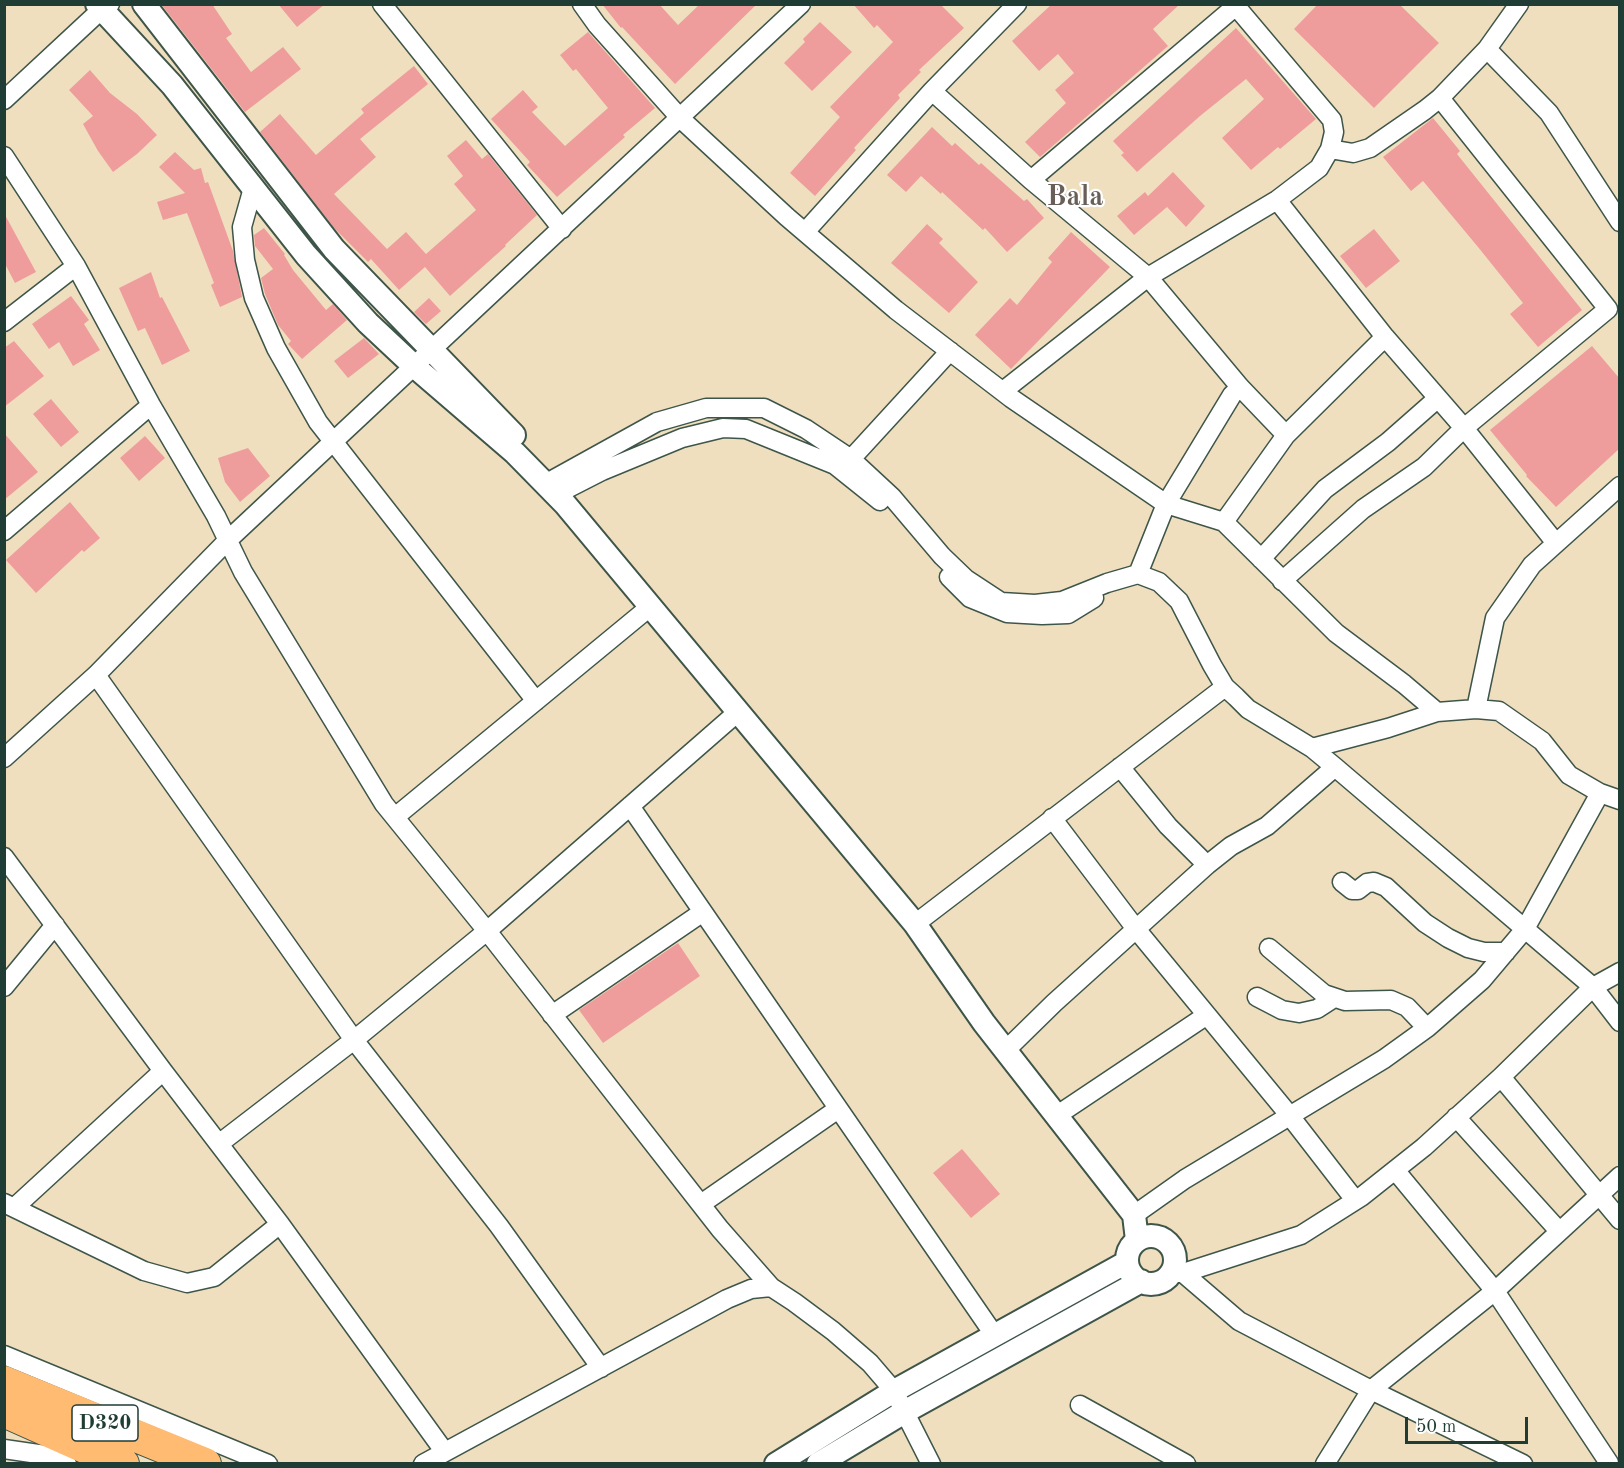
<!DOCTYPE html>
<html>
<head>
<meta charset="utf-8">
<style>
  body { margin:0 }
  #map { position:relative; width:1624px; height:1468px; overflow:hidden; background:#efdfbf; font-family:"Old Standard TT",serif }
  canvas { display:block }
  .frame { position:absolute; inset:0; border:6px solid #1f3d34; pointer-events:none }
  .scale { position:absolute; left:1405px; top:1417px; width:123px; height:27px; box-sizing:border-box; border:3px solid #1f3d34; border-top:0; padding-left:8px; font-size:18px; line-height:21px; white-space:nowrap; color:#1f3d34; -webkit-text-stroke:4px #fff; paint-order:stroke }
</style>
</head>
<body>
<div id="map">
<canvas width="1624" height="1468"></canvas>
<div class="frame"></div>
<div class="scale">50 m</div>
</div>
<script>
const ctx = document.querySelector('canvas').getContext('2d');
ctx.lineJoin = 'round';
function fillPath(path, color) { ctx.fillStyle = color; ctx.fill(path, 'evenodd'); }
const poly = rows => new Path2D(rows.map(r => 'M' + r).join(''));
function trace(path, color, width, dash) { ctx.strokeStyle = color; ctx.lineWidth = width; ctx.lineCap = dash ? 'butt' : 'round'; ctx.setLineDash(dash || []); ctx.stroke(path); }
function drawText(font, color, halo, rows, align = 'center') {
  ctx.font = font + ' "Old Standard TT",serif'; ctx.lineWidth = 4.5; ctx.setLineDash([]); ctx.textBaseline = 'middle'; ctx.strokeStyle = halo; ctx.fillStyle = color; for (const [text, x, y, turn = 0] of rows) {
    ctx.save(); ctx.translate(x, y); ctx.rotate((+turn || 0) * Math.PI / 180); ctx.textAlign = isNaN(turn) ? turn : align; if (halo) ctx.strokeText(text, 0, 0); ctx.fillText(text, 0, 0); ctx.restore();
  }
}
fillPath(poly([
  [161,4,212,4,232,34,226,38,251,72,283,47,301,69,245,112],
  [278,4,325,4,297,27],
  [602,4,659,4,678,25,700,4,757,4,675,84,622,27,621,28],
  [853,4,940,4,964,28,919,70,921,72,898,95,900,98,854,148,856,150,815,196,790,173,840,117,830,107,893,42,877,25,874,28],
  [1052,4,1180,4,1153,29,1168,46,1040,157,1025,142,1066,103,1055,90,1074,73,1058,54,1039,71,1012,41],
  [1318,4,1399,4,1439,43,1374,108,1294,29],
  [820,22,852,52,812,91,784,63,805,42,803,39],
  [1236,28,1316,119,1280,149,1278,147,1251,170,1222,138,1264,99,1246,79,1200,116,1137,172,1121,155,1124,153,1113,141],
  [588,32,655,108,623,135,625,137,557,197,527,165,530,162,491,119,523,90,538,107,532,112,565,146,608,108,576,69,573,71,560,55],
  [414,66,428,84,360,139,376,157,334,194,387,249,406,232,426,254,476,210,454,184,463,176,447,156,466,140,482,159,488,154,537,215,505,245,506,246,450,296,425,267,399,290,371,259,368,262,334,228,260,132,280,114,316,155,364,113,361,109],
  [90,70,110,93,137,114,157,135,137,154,113,172,98,151,83,124,93,116,69,90],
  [1433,118,1460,151,1457,154,1582,310,1538,347,1510,314,1523,303,1478,247,1423,181,1411,191,1383,157],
  [932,127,952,146,955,143,979,165,981,163,1024,201,1027,199,1044,218,1007,252,985,228,983,230,942,192,941,194,921,176,906,192,887,175],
  [175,152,194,170,201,168,205,183,208,182,233,251,242,297,220,307,211,285,214,283,187,213,163,220,157,202,185,193,159,167],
  [1173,172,1205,206,1186,227,1167,207,1134,235,1117,216,1145,192,1148,196],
  [4,213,36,272,15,283,4,262],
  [927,224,943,239,939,243,978,282,949,313,891,263],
  [264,228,285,254,284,255,293,270,326,310,333,304,347,320,302,359,288,344,291,341,278,325,265,294,261,278,273,269,255,246,254,235],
  [1374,229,1400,261,1366,288,1340,256],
  [1071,232,1110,267,1011,369,975,335,1010,298,1017,305,1052,262,1048,258],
  [151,272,160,298,162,297,190,351,162,365,145,328,138,331,119,288],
  [71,296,89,320,84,324,100,350,73,366,59,342,49,349,32,324],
  [429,298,441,311,426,324,414,312],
  [364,338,379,354,348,378,334,361],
  [14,341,44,376,4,407,4,348],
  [1592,346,1620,379,1620,448,1556,507,1526,476,1527,475,1490,430],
  [51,399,79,432,61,447,33,414],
  [4,433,38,472,4,500],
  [145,436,165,458,139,481,120,458],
  [248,448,270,476,240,502,225,482,218,458],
  [70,502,100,538,84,552,82,550,36,593,6,560],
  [678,943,700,976,603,1043,579,1010],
  [962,1149,1000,1194,971,1218,933,1173]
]), '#ef9d9c');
const minor = poly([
  [382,4,562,229],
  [582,4,597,25,681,119,787,217,896,310,1011,398,1166,504,1224,522,1336,633,1404,684,1437,712],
  [1487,49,1549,113,1620,222],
  [932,91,1031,180,1148,277,1240,387,1286,435],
  [4,100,102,9,110,4],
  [1330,149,1353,153,1370,148,1425,110,1440,98,1487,49,1519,4],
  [4,156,76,266,151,405,216,516,243,572,384,804,487,931,720,1229,771,1287,794,1302,833,1331,870,1363,894,1391,931,1464],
  [1031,180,1236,6],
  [253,188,242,227,245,260,254,298,276,348,318,422,536,701],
  [1277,200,1385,337,1464,428,1555,542],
  [805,232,932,91,1017,4],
  [4,322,76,266],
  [1003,391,1148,277,1277,200,1319,168,1330,149,1334,132,1332,120,1234,4],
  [851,459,950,351],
  [545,484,657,422,706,408,764,408,806,429,851,459,892,497,942,556,966,579,1001,602,1035,604,1062,601,1107,583,1138,574,1159,582,1179,601,1212,665,1225,687,1236,697,1248,709,1312,748,1335,767,1593,987,1620,1022],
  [555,495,602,471,682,438,723,428,746,429,835,465,880,501],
  [1224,522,1286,435,1385,337],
  [4,531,151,405],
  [1261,559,1325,489,1388,442,1438,398],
  [1138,574,1166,504,1232,395,1240,387],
  [949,577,970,598,1007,613,1042,615,1068,614,1094,598],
  [1282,581,1363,509,1424,467,1464,428,1608,309,1440,98],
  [96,675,354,1040,499,1226,601,1368],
  [1476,709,1495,618,1532,565,1620,486],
  [1312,748,1388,728,1437,712,1476,709,1499,711,1542,741,1569,775,1600,793,1620,800],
  [4,758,96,675,228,540,801,4],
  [1120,767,1168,826,1207,865],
  [630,806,995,1336],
  [395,817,651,606],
  [1052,818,1136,929,1290,1116,1355,1200],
  [4,857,163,1071,280,1224,444,1451],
  [1342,882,1352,890,1358,890,1367,883,1374,882,1386,887,1425,923,1448,938,1468,948,1484,952,1506,952],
  [915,924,1225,687],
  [1269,948,1324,994,1345,1001,1391,1000,1407,1007,1427,1028],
  [4,987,55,925],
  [1257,997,1282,1010,1299,1013,1317,1009,1334,998],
  [552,1015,703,912],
  [1005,1051,1054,1003,1207,865,1231,846,1267,826,1335,767],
  [1501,1077,1620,1220],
  [1056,1116,1207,1015],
  [1456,1117,1559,1231],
  [220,1143,354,1040,487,931,739,711],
  [1395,1170,1495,1291,1609,1463],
  [4,1203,144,1271,187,1283,214,1277,280,1224],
  [701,1204,838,1109],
  [15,1207,163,1071],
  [1134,1215,1185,1179,1384,1059,1427,1028,1482,980,1525,929,1600,793],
  [1171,1273,1183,1273,1301,1235,1361,1197,1424,1147,1501,1077,1593,987,1620,972],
  [1183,1273,1239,1321,1371,1390,1523,1464],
  [4,1355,268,1464],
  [1080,1405,1186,1464],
  [4,1449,52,1456,67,1464],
  [423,1464,727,1299,751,1289,771,1287],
  [1325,1464,1371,1390,1495,1291,1620,1176]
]);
const tertiary = poly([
  [97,4,172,85,306,255,368,323,415,367,515,453,565,504,915,924,984,1023,1134,1215,1137,1240],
  [144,4,334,249,514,435],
  '1127 1260a24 24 0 1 1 48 0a24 24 0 1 1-48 0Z',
  [776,1464,894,1391,1127,1262],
  [818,1464,906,1411,1141,1281]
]);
const trunk = poly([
  [4,1382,205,1464],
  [4,1411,123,1464]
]);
trace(minor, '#3e5549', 21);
trace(tertiary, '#3e5549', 26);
trace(trunk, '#3e5549', 34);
trace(minor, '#fff', 18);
trace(tertiary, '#fff', 22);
trace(trunk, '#ffbb71', 32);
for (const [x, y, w] of [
  [105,1423,66]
]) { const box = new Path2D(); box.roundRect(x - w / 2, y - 18, w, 36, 4.5); ctx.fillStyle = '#fff'; ctx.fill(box); trace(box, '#1f3d34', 1.5); }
drawText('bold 21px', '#1f3d34', null, [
  ["D320",105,1423]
]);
drawText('bold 28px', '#685f58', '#fff', [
  ["Bala",1075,198]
]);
</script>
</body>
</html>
